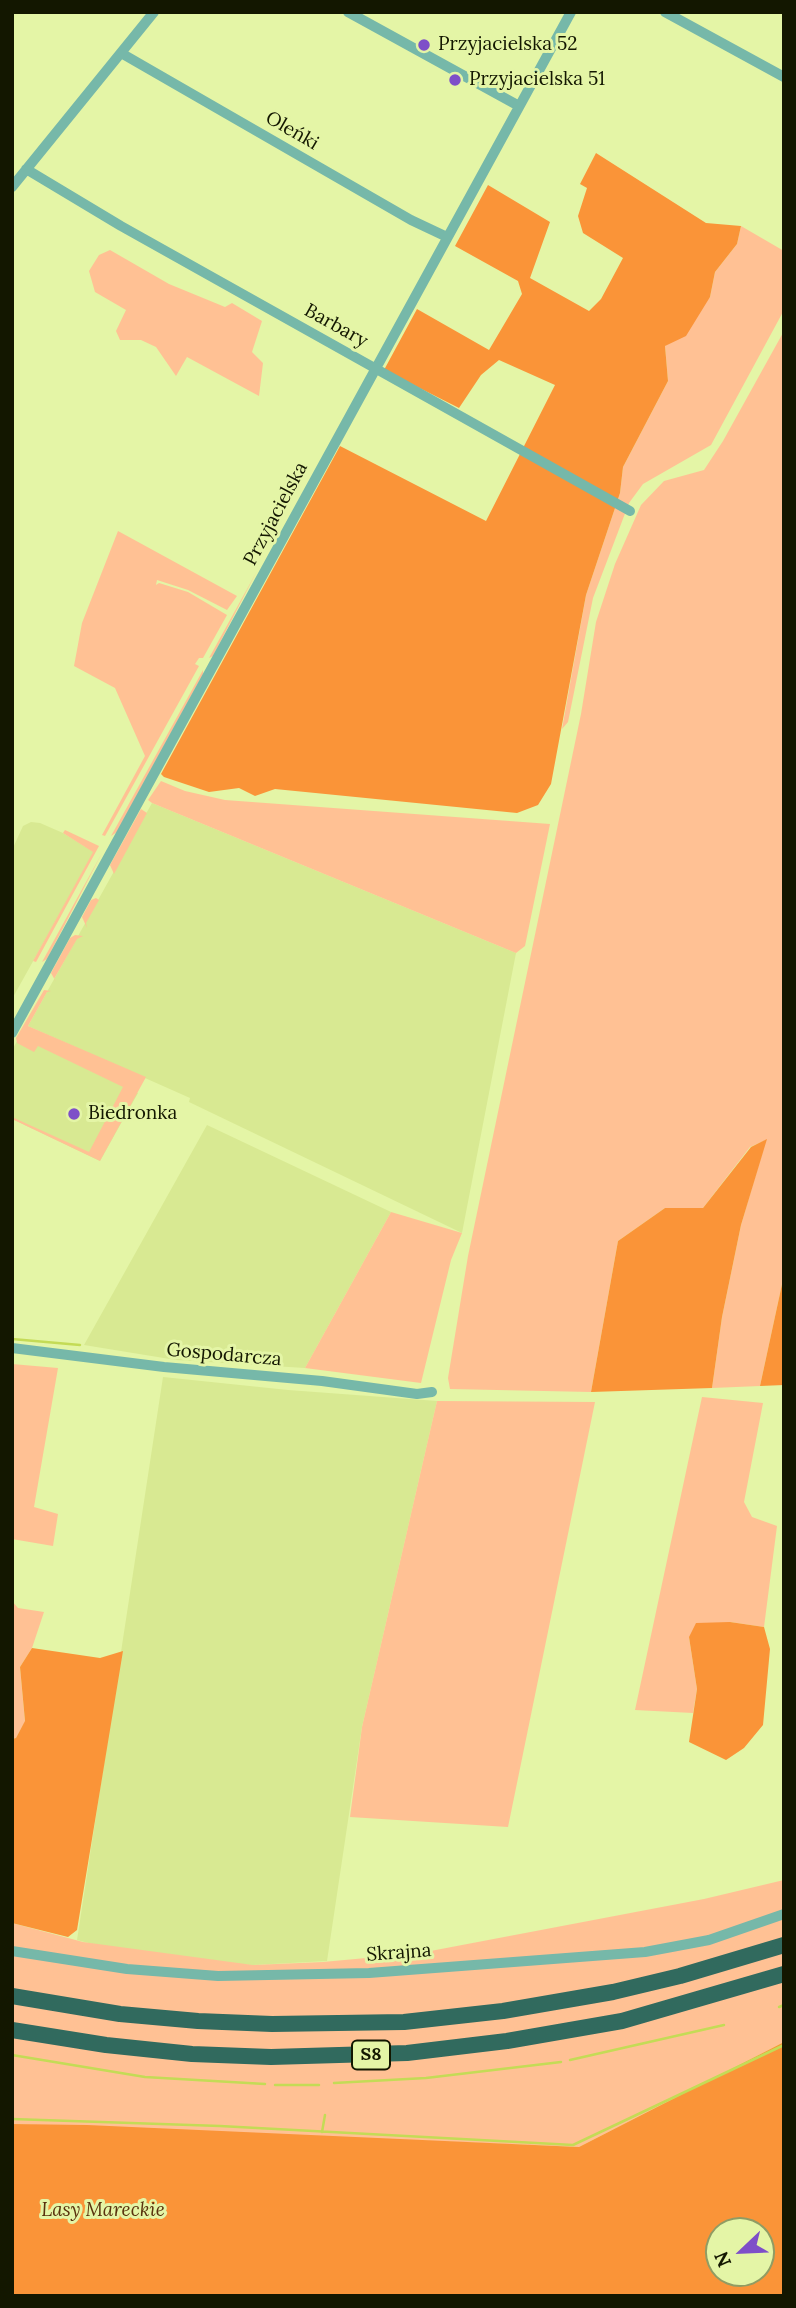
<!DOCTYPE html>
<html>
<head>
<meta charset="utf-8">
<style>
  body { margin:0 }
  #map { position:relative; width:796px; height:2308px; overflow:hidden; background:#e4f5a6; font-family:Lora,serif }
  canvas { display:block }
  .frame { position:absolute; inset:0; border:14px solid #131700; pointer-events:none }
  .north { position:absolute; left:705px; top:2217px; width:70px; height:70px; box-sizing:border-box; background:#e4f5a6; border:2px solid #909c64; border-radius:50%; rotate:247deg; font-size:19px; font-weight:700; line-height:28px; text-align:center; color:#131700 }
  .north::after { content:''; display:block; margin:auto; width:24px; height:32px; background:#7e4fc8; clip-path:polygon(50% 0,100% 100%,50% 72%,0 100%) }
</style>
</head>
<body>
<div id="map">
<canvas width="796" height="2308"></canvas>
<div class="frame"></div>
<div class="north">N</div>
</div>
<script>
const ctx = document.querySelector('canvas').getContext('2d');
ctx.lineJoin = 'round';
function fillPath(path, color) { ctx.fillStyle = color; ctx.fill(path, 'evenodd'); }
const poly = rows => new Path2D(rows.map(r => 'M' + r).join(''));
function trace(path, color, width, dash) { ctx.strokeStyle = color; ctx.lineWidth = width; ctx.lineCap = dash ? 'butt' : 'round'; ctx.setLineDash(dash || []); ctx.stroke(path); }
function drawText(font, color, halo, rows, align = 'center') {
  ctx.font = font + ' Lora,serif'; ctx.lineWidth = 6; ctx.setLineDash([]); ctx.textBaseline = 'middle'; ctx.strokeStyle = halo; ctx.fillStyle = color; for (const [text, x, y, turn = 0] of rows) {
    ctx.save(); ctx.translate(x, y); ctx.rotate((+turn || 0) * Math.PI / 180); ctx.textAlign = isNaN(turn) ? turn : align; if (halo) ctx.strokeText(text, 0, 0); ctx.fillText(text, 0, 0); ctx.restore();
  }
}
fillPath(poly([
  [152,803,516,953,462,1233,189,1102,190,1098,28,1026],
  [31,822,40,823,63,833,94,852,12,999,12,850,23,826],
  [20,1036,138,1093,100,1161,12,1119,12,1050],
  [207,1125,391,1212,305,1368,176,1360,84,1345],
  [163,1377,288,1390,437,1401,362,1727,327,1961,253,1965,157,1961,77,1940]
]), '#d8e992');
fillPath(poly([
  [741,226,784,251,784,310,711,445,643,484,629,503,593,598,568,722,562,729,554,756,562,729,586,595,620,493,623,467,668,381,665,346,710,297,715,272,737,244],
  [110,250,169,284,225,307,232,303,262,321,252,352,263,363,259,396,187,357,176,376,156,347,141,340,120,340,116,331,126,310,95,292,89,271,99,255],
  [784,331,784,1275,760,1386,712,1388,722,1317,741,1225,766,1140,750,1147,703,1208,665,1208,618,1241,591,1392,450,1389,448,1378,468,1256,581,714,596,622,615,564,641,505,664,481,704,470,723,441],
  [118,531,237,596,227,610,188,590,157,580,156,585,159,583,188,592,227,615,203,658,199,658,195,664,199,666,105,836,102,835,145,756,115,688,74,666,82,623],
  [257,571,213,656,209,658],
  [203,670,203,674,117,832,111,836],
  [161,781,185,791,225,800,550,824,525,946,516,953,152,803,148,800],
  [141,809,147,813,114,874,110,865],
  [65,830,99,846,36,962,33,961,93,852,63,833],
  [102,853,47,959,42,962],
  [96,898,99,900,86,923,87,928,82,917,91,900],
  [75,935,83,936,77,939,54,979,56,982,51,973,70,938],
  [44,990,51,991,47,992,28,1026,146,1077,100,1161,12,1119,12,1117,89,1152,123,1087,38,1046,34,1052,17,1043,16,1038],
  [391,1212,462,1233,451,1260,421,1383,305,1368],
  [12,1364,58,1368,34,1507,58,1514,53,1546,12,1539],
  [702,1397,763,1403,744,1502,752,1517,777,1526,764,1627,730,1622,689,1637,697,1689,693,1713,635,1710],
  [437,1401,595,1402,508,1827,350,1817,362,1727],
  [12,1601,18,1608,44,1612,32,1648,20,1667,25,1722,16,1738,12,1739],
  [784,1880,784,2042,579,2147,12,2124,12,1923,83,1942,253,1965,323,1962,420,1953,704,1899]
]), '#ffc194');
fillPath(poly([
  [596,153,706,223,741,226,737,244,715,272,710,297,686,336,665,346,668,381,623,467,620,493,586,595,551,784,538,805,517,813,275,789,255,796,239,788,209,792,164,777,161,774,340,446,486,521,555,385,499,360,481,375,459,408,384,370,417,309,489,350,522,294,518,281,455,246,488,185,550,222,530,278,589,311,601,299,623,258,583,233,578,216,587,188,580,184],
  [767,1139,741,1225,722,1317,712,1388,591,1392,618,1241,665,1208,703,1208,751,1147],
  [784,1275,784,1385,760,1386],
  [730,1622,764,1627,770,1649,763,1725,744,1748,726,1760,689,1742,697,1689,689,1637,696,1623],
  [32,1648,100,1658,123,1651,77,1930,68,1937,12,1923,12,1739,16,1738,25,1721,20,1667],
  [784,2042,784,2296,12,2296,12,2124,87,2125,579,2147],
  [761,2231,761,2273,719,2273,719,2231]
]), '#fa9438');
trace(poly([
  [12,1339,80,1345],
  [779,2007,784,2005],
  [12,2055,145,2077,265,2084],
  [570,2060,724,2025],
  [334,2083,426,2078,561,2062],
  [275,2085,319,2085],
  [12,2119,220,2126,573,2145,784,2045],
  [322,2132,325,2115]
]), '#c4db56', 2.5);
trace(poly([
  [348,12,519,106],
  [665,12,784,77],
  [121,53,411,220,447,237],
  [26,169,121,226,630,511],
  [12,187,154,12],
  [12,1033,571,12],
  [12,1348,164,1367,322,1381,417,1394,432,1392],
  [12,1951,127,1969,218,1976,369,1973,645,1952,709,1940,784,1914]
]), '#76b8a9', 10);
trace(poly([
  [12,1996,120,2014,198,2021,272,2024,404,2022,503,2011,613,1992,680,1976,784,1945],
  [12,2030,106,2045,192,2054,271,2057,407,2053,507,2041,622,2021,784,1974]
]), '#316a5e', 16);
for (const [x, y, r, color] of [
  [424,45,7,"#7e4fc8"],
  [455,80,7,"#7e4fc8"],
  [74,1114,7,"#7e4fc8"]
]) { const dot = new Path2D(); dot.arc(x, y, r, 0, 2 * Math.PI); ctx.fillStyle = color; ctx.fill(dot); trace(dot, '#e4f5a6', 2.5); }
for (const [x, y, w] of [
  [371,2055,38]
]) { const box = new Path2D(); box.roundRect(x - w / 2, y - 14.5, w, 29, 5); ctx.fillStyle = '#e4f5a6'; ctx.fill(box); trace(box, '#131700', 2); }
drawText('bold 18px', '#131700', null, [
  ["S8",371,2055]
]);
drawText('19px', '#131700', '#e4f5a6', [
  ["Przyjacielska 52",438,45],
  ["Przyjacielska 51",469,80],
  ["Biedronka",88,1114]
], 'left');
drawText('19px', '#131700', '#e4f5a6', [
  ["Oleńki",292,131,30],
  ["Barbary",336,326,29],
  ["Przyjacielska",276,514,-62],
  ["Gospodarcza",224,1355,5],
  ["Skrajna",399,1953,-4]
]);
drawText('italic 19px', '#59310d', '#e4f5a6', [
  ["Lasy Mareckie",103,2211]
]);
</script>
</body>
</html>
